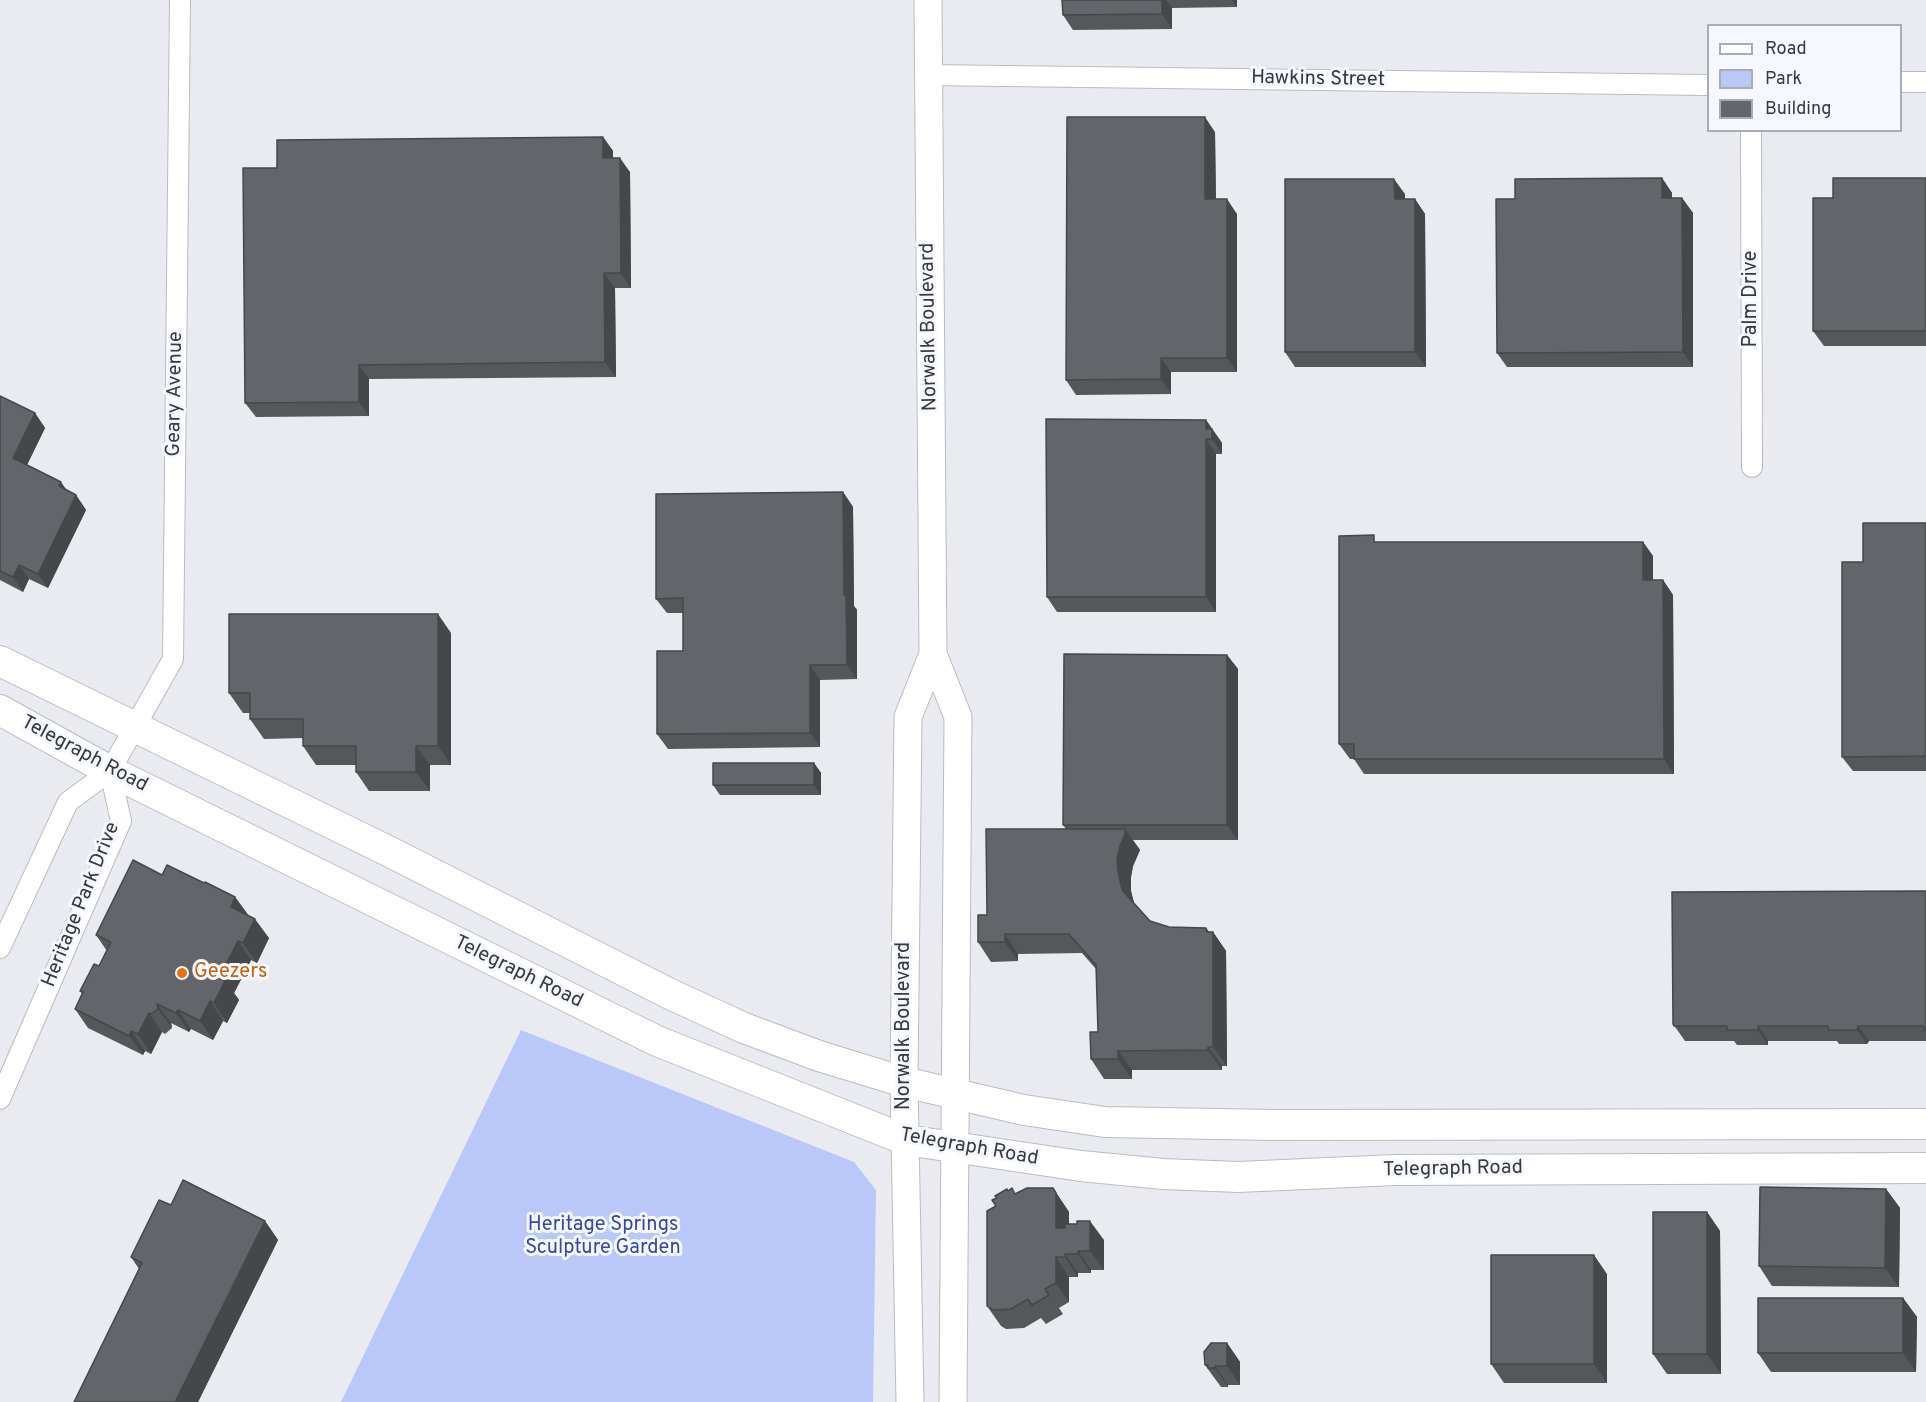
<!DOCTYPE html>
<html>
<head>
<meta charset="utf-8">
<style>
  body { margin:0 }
  #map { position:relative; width:1926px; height:1402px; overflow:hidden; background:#e9ebf1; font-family:Overpass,sans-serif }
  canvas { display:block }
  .legend { position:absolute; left:1707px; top:24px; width:195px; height:108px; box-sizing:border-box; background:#f6f8ff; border:2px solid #aaacb1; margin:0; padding:8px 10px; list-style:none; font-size:18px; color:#38393b }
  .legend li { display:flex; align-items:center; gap:12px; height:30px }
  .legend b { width:30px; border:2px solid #aaacb1 }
</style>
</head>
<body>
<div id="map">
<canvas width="1926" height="1402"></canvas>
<ul class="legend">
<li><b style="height:8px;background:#fff"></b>Road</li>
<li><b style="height:16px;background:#b9c8f8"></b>Park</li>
<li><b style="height:16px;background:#63656a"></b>Building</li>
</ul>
</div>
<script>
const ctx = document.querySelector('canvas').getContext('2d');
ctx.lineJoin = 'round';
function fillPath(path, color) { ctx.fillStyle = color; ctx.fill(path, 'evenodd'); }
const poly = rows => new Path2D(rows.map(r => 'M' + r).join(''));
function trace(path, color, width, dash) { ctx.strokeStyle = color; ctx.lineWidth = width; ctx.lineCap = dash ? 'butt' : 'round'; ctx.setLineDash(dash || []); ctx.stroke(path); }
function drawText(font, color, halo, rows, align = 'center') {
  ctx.font = font + ' Overpass,sans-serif'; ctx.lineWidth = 6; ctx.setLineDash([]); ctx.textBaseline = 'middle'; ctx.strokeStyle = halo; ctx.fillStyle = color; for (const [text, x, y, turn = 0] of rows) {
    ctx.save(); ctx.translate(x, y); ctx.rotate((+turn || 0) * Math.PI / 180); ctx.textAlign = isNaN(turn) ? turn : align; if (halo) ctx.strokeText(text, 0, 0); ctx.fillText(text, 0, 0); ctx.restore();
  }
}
fillPath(poly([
  [521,1030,854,1162,876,1190,873,1402,341,1402]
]), '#b9c8f8');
const street = poly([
  [927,75,1708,85],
  [1900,82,1926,82],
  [1751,130,1752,467],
  [0,948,68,802,110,771,173,659,180,0],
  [0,1099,121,821,110,771]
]);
const secondary = poly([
  [928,0,933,654,958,717,953,1402],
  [910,1402,904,1082,908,717,933,654]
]);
const primary = poly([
  [0,661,388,851,670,994,744,1028,819,1056,904,1082,1024,1110,1105,1122,1274,1125,1926,1124],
  [0,710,110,771,657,1041,906,1140,1081,1166,1163,1174,1238,1177,1395,1170,1926,1168]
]);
trace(street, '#babcc2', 22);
trace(secondary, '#babcc2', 29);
trace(primary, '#babcc2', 32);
trace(street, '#fff', 20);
trace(secondary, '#fff', 27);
trace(primary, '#fff', 30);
fillPath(poly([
  [1062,0,1237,0,1237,7,1172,8,1172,29,1073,30,1063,15],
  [1215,132,1216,199,1237,214,1237,372,1171,372,1171,394,1076,395,1066,380],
  [603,137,613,151,613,158,630,172,631,288,615,288,616,377,369,379,369,416,256,417,245,403],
  [1662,178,1672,193,1672,198,1682,198,1693,213,1693,367,1507,367,1497,353,1515,199],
  [1926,178,1926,346,1824,346,1813,331,1833,198],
  [1405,194,1405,199,1415,199,1425,214,1426,367,1295,367,1285,352],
  [0,396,35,413,45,428,27,465,76,495,86,510,48,588,29,579,23,592,0,580],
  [1206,420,1222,443,1222,454,1216,454,1216,612,1057,612,1047,597],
  [843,492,853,507,854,606,857,610,857,679,820,680,820,747,668,749,657,734,683,651,683,613,667,613,656,599],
  [1926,523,1926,771,1853,771,1842,757,1863,562],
  [1378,542,1643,542,1653,556,1653,580,1663,580,1673,595,1674,774,1364,774,1354,759,1350,759,1339,744],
  [451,633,451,765,430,765,430,791,369,791,356,772,356,765,316,765,303,746,303,738,264,739,250,719,250,713,243,713,229,693],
  [1227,655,1238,669,1238,840,1133,840,1140,850,1133,866,1131,877,1131,891,1134,904,1150,921,1169,927,1206,928,1209,932,1213,932,1226,951,1227,1066,1222,1066,1222,1070,1132,1070,1132,1079,1104,1079,1091,1059,1098,1032,1096,969,1082,953,1018,954,1018,961,991,962,978,942,987,915,1066,829,1063,825],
  [814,763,821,773,821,795,720,795,713,785],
  [162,875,204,883,235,897,248,915,269,938,257,963,251,960,234,993,239,1000,227,1023,223,1021,213,1040,191,1029,189,1032,171,1023,172,1028,165,1034,162,1032,151,1054,145,1051,143,1055,88,1028,75,1009,82,994,80,991,99,966,107,951,96,935],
  [1926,891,1926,1041,1869,1041,1867,1044,1839,1044,1837,1041,1768,1041,1768,1045,1737,1045,1734,1041,1685,1041,1673,1024],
  [1053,1188,1069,1212,1069,1224,1104,1240,1104,1270,1091,1270,1091,1273,1078,1273,1078,1277,1069,1277,1069,1302,1059,1308,1063,1314,1046,1324,1041,1318,1024,1328,1006,1329,1001,1326,987,1306,996,1206,1008,1191,1016,1194],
  [1886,1189,1900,1208,1899,1287,1772,1286,1759,1266],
  [1707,1212,1720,1231,1721,1374,1667,1374,1653,1354],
  [265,1221,278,1240,198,1402,74,1402,139,1269,131,1257],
  [1607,1274,1607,1383,1504,1383,1491,1364],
  [1903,1298,1917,1317,1916,1372,1771,1372,1758,1353],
  [1227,1343,1240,1362,1240,1385,1228,1385,1228,1387,1221,1387,1205,1365]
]), '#55575b');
fillPath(poly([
  [1162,0,1166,0,1172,8,1172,29,1162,14],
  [1232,0,1237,0,1237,7],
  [1205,117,1215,132,1216,214,1205,199],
  [603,137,613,151,613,172,603,158],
  [620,158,630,172,631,288,621,273],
  [1662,178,1672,193,1672,213,1662,198],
  [1394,179,1405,194,1405,214,1395,199],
  [1682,198,1693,213,1693,367,1683,352],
  [1227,199,1237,214,1237,372,1227,358],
  [1415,199,1425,214,1426,367,1415,352],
  [604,273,615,288,616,377,605,362],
  [1161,358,1171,372,1171,394,1161,379],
  [359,365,369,379,369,416,359,402],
  [35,413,45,428,23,473,13,458],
  [1206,420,1222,443,1222,454,1212,439,1206,429],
  [1206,439,1216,454,1216,612,1206,597],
  [61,482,71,496,59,486],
  [843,492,853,507,854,606,857,610,857,679,847,665,844,595],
  [76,495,86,510,48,588,38,574],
  [1643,542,1653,556,1653,595,1643,580],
  [19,565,29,579,23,592,13,577],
  [1663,580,1673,595,1674,774,1664,759],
  [438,614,451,633,451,765,438,746],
  [1227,655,1238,669,1238,840,1227,825],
  [810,665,820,680,820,747,810,733],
  [416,746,430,765,430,791,416,772],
  [814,763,821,773,821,795,814,785],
  [1125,829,1140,850,1133,866,1131,877,1131,891,1136,910,1122,890,1118,871,1117,858],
  [235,897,249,916,231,907],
  [255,919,269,938,257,963,243,943],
  [1206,928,1213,937,1213,932,1226,951,1227,1066,1213,1047],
  [1005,934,1018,954,1018,961,1005,942],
  [238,941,251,960,234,993,239,1000,227,1023,214,1003,219,978],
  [210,1001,223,1021,213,1040,200,1021],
  [157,1004,171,1023,172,1028,158,1009],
  [178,1010,191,1029,189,1032,176,1013],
  [149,1013,162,1032,151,1054,138,1034],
  [1758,1026,1768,1041,1768,1045,1758,1030],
  [1858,1026,1869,1041,1867,1044,1857,1030],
  [131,1031,145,1051,143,1055,129,1036],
  [1208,1047,1222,1066,1222,1070,1208,1050],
  [1118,1051,1132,1070,1132,1079,1118,1059],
  [1053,1188,1069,1212,1069,1247,1056,1228],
  [1886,1189,1900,1208,1899,1287,1885,1268],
  [1707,1212,1720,1231,1721,1374,1707,1354],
  [265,1221,278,1240,198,1402,175,1402],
  [1090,1221,1104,1240,1104,1270,1090,1251],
  [1078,1251,1091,1270,1091,1273,1078,1254],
  [1065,1254,1078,1273,1078,1277,1065,1257],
  [1594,1255,1607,1274,1607,1383,1594,1364],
  [1056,1257,1069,1277,1069,1302,1056,1283],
  [1903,1298,1917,1317,1916,1372,1903,1353],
  [1227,1343,1240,1362,1240,1385,1227,1366],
  [1215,1366,1228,1385,1228,1387,1215,1368]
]), '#45474a');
const building = poly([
  [1062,0,1162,0,1162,14,1063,15,1062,0],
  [1067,117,1205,117,1205,199,1227,199,1227,358,1161,358,1161,379,1066,380,1067,117],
  [603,137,603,158,620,158,621,273,604,273,605,362,359,365,359,402,245,403,243,168,277,168,277,140,603,137],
  [1662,178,1662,198,1682,198,1683,352,1497,353,1496,199,1515,199,1515,179,1662,178],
  [1833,178,1926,178,1926,331,1813,331,1813,198,1833,198,1833,178],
  [1285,179,1394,179,1395,199,1415,199,1415,352,1285,352,1285,179],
  [0,396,35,413,13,458,61,482,59,486,76,495,38,574,19,565,13,577,0,571,0,396],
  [1046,419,1206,420,1206,429,1212,429,1212,439,1206,439,1206,597,1047,597,1046,419],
  [843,492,844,595,846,595,847,665,810,665,810,733,657,734,657,651,683,651,683,598,656,599,656,494,843,492],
  [1863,523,1926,523,1926,756,1842,757,1842,562,1863,562,1863,523],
  [1374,535,1374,542,1643,542,1643,580,1663,580,1664,759,1354,759,1354,744,1339,744,1339,536,1374,535],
  [229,614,438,614,438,746,416,746,416,772,356,772,356,746,303,746,303,719,250,719,250,693,229,693,229,614],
  [1064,654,1227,655,1227,825,1063,825,1064,654],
  [713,763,814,763,814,785,713,785,713,763],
  [986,829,1125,829,1125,831,1126,831,1120,846,1117,858,1118,871,1122,890,1150,921,1169,927,1206,928,1207,932,1213,932,1213,1047,1208,1047,1208,1050,1118,1051,1118,1059,1091,1059,1090,1032,1098,1032,1096,965,1069,934,1005,934,1005,942,978,942,978,915,987,915,986,829],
  [133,860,162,875,167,865,204,883,205,882,235,897,231,907,255,919,243,943,238,941,219,978,225,981,214,1003,210,1001,200,1021,178,1010,176,1013,157,1004,158,1009,151,1014,149,1013,138,1034,131,1031,129,1036,75,1009,83,992,80,991,94,964,99,966,111,942,96,935,133,860],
  [1926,891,1926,1030,1925,1030,1923,1026,1858,1026,1857,1030,1829,1030,1828,1026,1758,1026,1758,1030,1727,1030,1727,1026,1674,1026,1673,1024,1672,892,1926,891],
  [183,1180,265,1221,175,1402,74,1402,142,1263,131,1257,159,1200,171,1205,183,1180],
  [1760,1187,1886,1189,1885,1268,1759,1266,1760,1187],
  [1012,1188,1015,1194,1027,1188,1053,1188,1056,1193,1056,1228,1065,1228,1065,1224,1077,1224,1077,1221,1090,1221,1090,1251,1078,1251,1078,1254,1065,1254,1065,1257,1056,1257,1056,1283,1045,1289,1049,1295,1032,1305,1028,1299,1011,1309,993,1310,987,1306,987,1211,996,1206,992,1200,997,1198,995,1196,1007,1189,1008,1191,1012,1188],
  [1653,1212,1707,1212,1707,1354,1653,1354,1653,1212],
  [1491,1255,1594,1255,1594,1364,1491,1364,1491,1255],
  [1758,1298,1903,1298,1903,1353,1758,1353,1758,1298],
  [1211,1343,1227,1343,1227,1366,1215,1366,1215,1368,1208,1368,1208,1365,1205,1365,1204,1352,1211,1343]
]);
fillPath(building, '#63656a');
trace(building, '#45474a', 1.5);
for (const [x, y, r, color] of [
  [182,973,6,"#e8710a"]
]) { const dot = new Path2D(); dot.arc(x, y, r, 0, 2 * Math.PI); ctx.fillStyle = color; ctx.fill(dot); trace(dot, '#f6f8ff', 2); }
drawText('20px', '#38393b', '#f6f8ff', [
  ["Hawkins Street",1318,80,1],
  ["Palm Drive",1752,299,-90],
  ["Norwalk Boulevard",930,327,-91],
  ["Geary Avenue",176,394,-89],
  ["Telegraph Road",84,755,28],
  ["Heritage Park Drive",82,905,-68],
  ["Telegraph Road",518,973,26],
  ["Norwalk Boulevard",905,1026,-90],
  ["Telegraph Road",969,1148,10],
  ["Telegraph Road",1453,1170,-1]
]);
drawText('20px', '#c56008', '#f6f8ff', [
  ["Geezers",194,973]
], 'left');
drawText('20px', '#3746a0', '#f6f8ff', [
  ["Heritage Springs",603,1226],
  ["Sculpture Garden",603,1249]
]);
</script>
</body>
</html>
